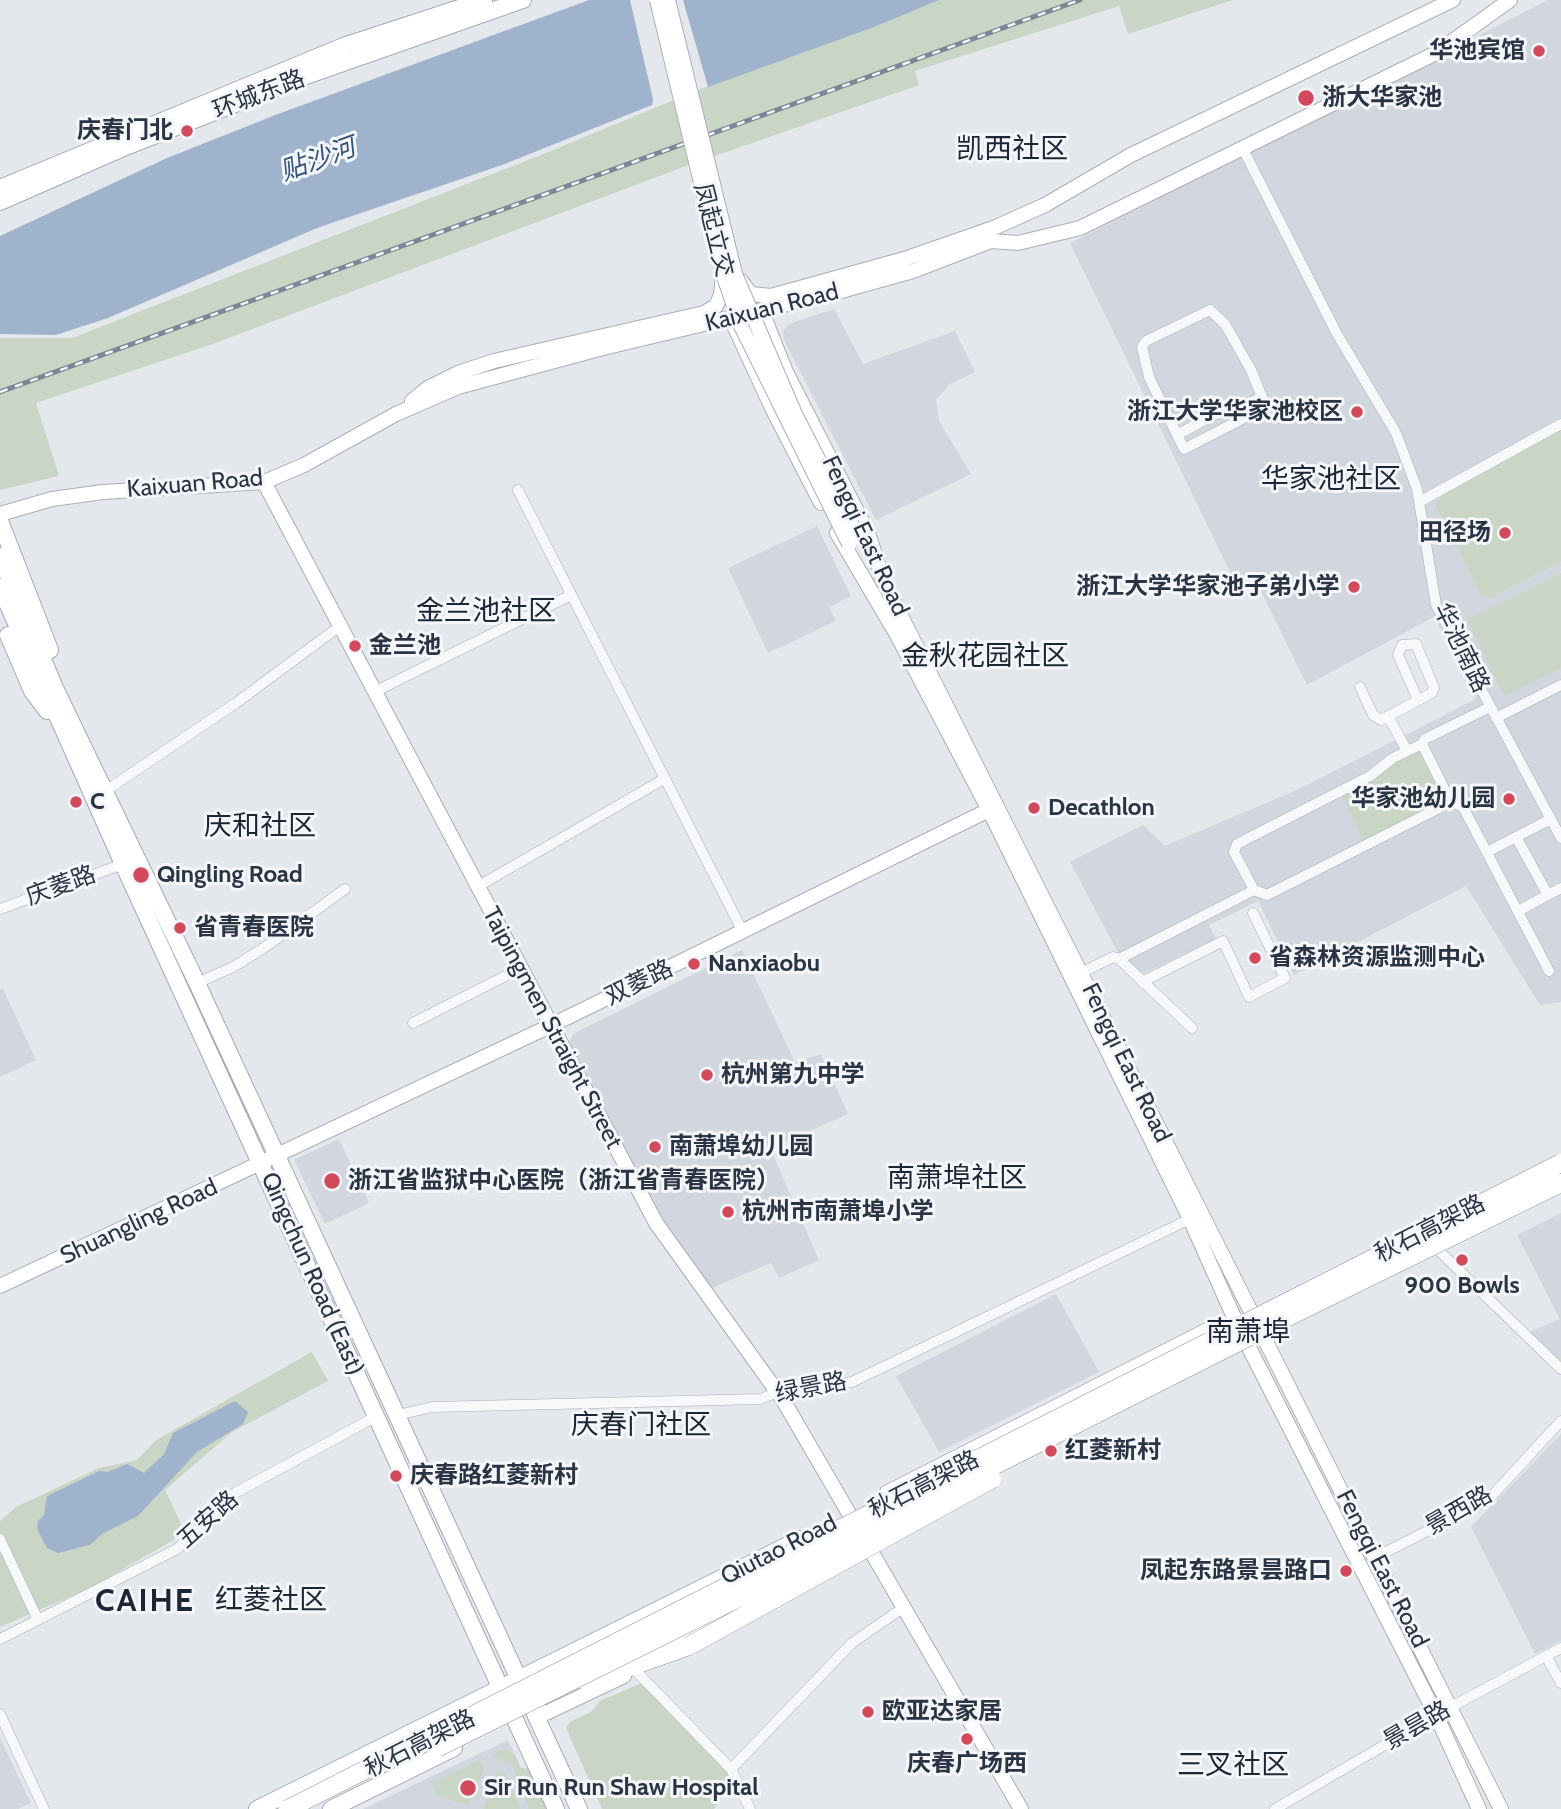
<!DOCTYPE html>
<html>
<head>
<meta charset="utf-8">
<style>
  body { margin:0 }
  canvas { display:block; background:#e4e7ec }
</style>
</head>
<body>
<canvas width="1561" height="1809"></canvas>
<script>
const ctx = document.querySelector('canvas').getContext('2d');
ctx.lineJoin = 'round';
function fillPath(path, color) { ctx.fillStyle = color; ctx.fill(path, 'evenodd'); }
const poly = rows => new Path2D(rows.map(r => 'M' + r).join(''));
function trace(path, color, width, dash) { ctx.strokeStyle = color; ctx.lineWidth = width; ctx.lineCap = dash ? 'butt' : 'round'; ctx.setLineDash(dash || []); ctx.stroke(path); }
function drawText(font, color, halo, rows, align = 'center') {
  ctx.font = font + ' Cabin,"Noto Sans SC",sans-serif'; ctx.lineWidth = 6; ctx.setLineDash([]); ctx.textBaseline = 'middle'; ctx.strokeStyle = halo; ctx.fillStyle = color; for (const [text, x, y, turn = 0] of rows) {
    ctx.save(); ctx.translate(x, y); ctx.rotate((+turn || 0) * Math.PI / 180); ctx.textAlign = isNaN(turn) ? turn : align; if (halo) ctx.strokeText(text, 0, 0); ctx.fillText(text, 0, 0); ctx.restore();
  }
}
fillPath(poly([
  [1548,0,1561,0,1561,1002,1540,1005,1466,886,1294,975,1258,901,1209,925,1216,939,1132,979,1070,862,1143,825,1165,846,1299,789,1476,699,1434,617,1307,685,1256,581,1239,590,1070,243],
  [834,309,863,364,955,331,975,372,950,384,936,400,939,421,971,474,876,520,784,340,783,331,789,324],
  [817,526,851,596,829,607,836,621,768,653,728,568],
  [742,950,795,1062,821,1054,848,1114,770,1148,819,1260,779,1278,771,1263,710,1289,662,1221,568,1047,573,1034],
  [3,989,36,1060,0,1077,0,990],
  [339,1139,369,1203,325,1224,294,1160],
  [1561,1213,1561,1362,1530,1332,1560,1319,1517,1235],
  [1056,1294,1099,1372,939,1452,896,1376],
  [1561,1434,1561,1641,1535,1654,1471,1527],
  [0,1738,31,1803,18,1809,0,1809],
  [508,1740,540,1809,363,1809]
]), '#d2d6de');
fillPath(poly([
  [916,0,1233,0,1128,34,1119,6,915,71,919,85,686,166,210,345,36,403,59,476,0,490,0,338,72,338,541,155],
  [1561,430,1561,561,1492,597,1485,597,1480,593,1435,504,1443,495],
  [1561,573,1561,668,1504,696,1467,619],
  [1422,744,1451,802,1366,846,1340,791],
  [312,1352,328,1381,232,1432,165,1490,184,1530,172,1541,90,1588,0,1627,0,1521,16,1507,99,1468,137,1460,156,1440],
  [651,1679,734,1778,714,1809,602,1809,566,1728,571,1721,591,1712,600,1701],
  [505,1749,515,1755,521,1768,531,1769,549,1809,529,1809,512,1764,491,1756],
  [480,1760,484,1769,468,1806,437,1795,432,1783],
  [497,1771,506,1774,520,1809,483,1809]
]), '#c9d6c5');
fillPath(poly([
  [589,0,630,0,653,99,652,105,502,165,317,228,108,318,56,335,0,334,0,236,167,158,278,114],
  [683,0,939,0,874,27,708,87],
  [235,1401,248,1412,243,1424,197,1452,138,1516,102,1534,90,1545,58,1553,47,1548,37,1529,38,1521,44,1515,47,1496,99,1471,108,1472,127,1464,144,1473,164,1454,173,1433]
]), '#9fb4cc');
const street = poly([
  [1242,147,1337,334,1396,433,1417,489,1436,605,1561,838],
  [1177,435,1219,412,1240,408,1262,397,1251,370,1225,324,1210,310,1146,341,1142,347,1149,377,1184,449,1275,402],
  [518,490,743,932],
  [1419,502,1561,424],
  [1360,687,1373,715,1381,720,1432,693,1434,688,1416,644,1402,645,1398,655,1418,700],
  [376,691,571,595],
  [1388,716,1407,751],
  [1496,718,1561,685],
  [1422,744,1425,739,1490,707],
  [107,790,236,703,340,626],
  [1516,837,1548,895],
  [1487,852,1551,819],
  [477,887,664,779],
  [1254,890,1234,852,1237,844,1370,776,1393,758,1422,744,1451,802,1463,807,1549,971],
  [0,909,123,864],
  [1518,911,1561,888],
  [1119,959,1254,890,1267,895,1451,802],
  [1081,973,1113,957,1119,959,1192,1028],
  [1142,982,1223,941,1249,997,1285,978,1253,913],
  [197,983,235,966,268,945,345,889],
  [413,1023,519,969],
  [1437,1249,1561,1369],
  [398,1415,432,1407,761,1399,777,1392,852,1382,1190,1219],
  [0,1539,38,1620],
  [1376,1557,1488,1500,1561,1421],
  [0,1639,177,1549,233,1494,377,1416],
  [1546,1656,1561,1683],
  [636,1671,731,1769,750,1809],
  [0,1714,44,1809],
  [731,1769,852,1643,903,1608],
  [1275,1809,1436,1715,1561,1648]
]);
const secondary = poly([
  [741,281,751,294,771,296,904,259,996,227,1045,205,1131,155,1453,0],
  [762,312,786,372,868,533,884,582,1501,1809],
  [731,319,772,408,821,503],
  [412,401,428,388,458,373,494,361,704,313,716,306,721,295,723,275],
  [264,482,656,1223,783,1400,1021,1809],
  [0,514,52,499,103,492,264,482,304,465,396,414,458,387,603,348,834,293,913,271,991,241,1018,243,1080,228,1436,53,1510,0],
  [837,533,897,635,989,810,1190,1219,1237,1324,1436,1715,1479,1809],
  [0,1286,550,1026,995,807],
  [532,1709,546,1713,624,1676]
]);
const primary = poly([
  [0,188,346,45,484,0],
  [0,202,128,146,306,76,523,0],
  [0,521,50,650],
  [0,556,55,688,197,983,579,1809],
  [0,587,123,864,556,1809],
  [8,635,32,691,47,711],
  [664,1648,719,1620],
  [257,1809,800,1539],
  [331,1809,454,1748]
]);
const highway = poly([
  [888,1494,1219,1326],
  [587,1682,689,1646]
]);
trace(street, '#a9aeb7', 11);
trace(secondary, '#a9aeb7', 16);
trace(primary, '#a3abb8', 18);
trace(highway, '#8b94a3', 19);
trace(street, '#f7f8fa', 10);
trace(secondary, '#fff', 14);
trace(primary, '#fff', 16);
trace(highway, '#fff', 18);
const rail = poly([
  [0,392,1080,0]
]);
trace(rail, '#7d8696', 5);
trace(rail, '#f4f6f9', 2.5, [8]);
const secondaryBridge = poly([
  [657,0,723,274,741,326,849,544],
  [668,0,735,274,795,414,858,537]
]);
const highwayBridge = poly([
  [689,1646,992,1479],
  [437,1748,843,1546,930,1498,1294,1314,1561,1183],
  [288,1809,1561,1163]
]);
trace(secondaryBridge, '#a9aeb7', 16, []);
trace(highwayBridge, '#8b94a3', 19, []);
trace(secondaryBridge, '#fff', 14);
trace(highwayBridge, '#fff', 18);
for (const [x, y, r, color] of [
  [1539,51,7,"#d1495b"],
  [1306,98,9,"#d1495b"],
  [187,131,7,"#d1495b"],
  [1357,412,7,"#d1495b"],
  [1505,533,7,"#d1495b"],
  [1354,587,7,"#d1495b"],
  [355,646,7,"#d1495b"],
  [1509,799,7,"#d1495b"],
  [76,802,7,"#d1495b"],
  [1034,808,7,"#d1495b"],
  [141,875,9,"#d1495b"],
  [180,928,7,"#d1495b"],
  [1255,958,7,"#d1495b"],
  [694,964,7,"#d1495b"],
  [707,1075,7,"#d1495b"],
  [655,1147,7,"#d1495b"],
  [332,1181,9,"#d1495b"],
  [728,1212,7,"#d1495b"],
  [1462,1260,7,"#d1495b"],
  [1051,1451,7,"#d1495b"],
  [396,1476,7,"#d1495b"],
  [1346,1571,7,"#d1495b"],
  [868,1712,7,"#d1495b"],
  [967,1739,7,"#d1495b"],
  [468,1788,9,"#d1495b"]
]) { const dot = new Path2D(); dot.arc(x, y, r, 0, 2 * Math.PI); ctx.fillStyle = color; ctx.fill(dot); trace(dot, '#f4f6f9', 2.5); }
drawText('bold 24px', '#2b3445', '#f4f6f9', [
  ["华池宾馆",1525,51,"right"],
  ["浙大华家池",1322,98],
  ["庆春门北",173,131,"right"],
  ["浙江大学华家池校区",1343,412,"right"],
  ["田径场",1491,533,"right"],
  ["浙江大学华家池子弟小学",1340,587,"right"],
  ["金兰池",369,646],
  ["华家池幼儿园",1495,799,"right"],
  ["C",90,802],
  ["Decathlon",1048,808],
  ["Qingling Road",157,875],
  ["省青春医院",194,928],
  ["省森林资源监测中心",1269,958],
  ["Nanxiaobu",708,964],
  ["杭州第九中学",721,1075],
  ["南萧埠幼儿园",669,1147],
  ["浙江省监狱中心医院（浙江省青春医院）",348,1181],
  ["杭州市南萧埠小学",742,1212],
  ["900 Bowls",1462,1286,"center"],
  ["红菱新村",1065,1451],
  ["庆春路红菱新村",410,1476],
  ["凤起东路景昙路口",1332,1571,"right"],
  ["欧亚达家居",882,1712],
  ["庆春广场西",967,1764,"center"],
  ["Sir Run Run Shaw Hospital",484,1788]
], 'left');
drawText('24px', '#2b3445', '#f4f6f9', [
  ["环城东路",259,95,-21],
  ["凤起立交",713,230,76],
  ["Kaixuan Road",772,308,-14],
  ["Kaixuan Road",195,484,-5],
  ["Fengqi East Road",865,536,65],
  ["华池南路",1461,648,64],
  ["庆菱路",61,886,-20],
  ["双菱路",639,983,-26],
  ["Taipingmen Straight Street",552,1028,62],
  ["Fengqi East Road",1126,1063,64],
  ["Shuangling Road",139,1222,-25],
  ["秋石高架路",1430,1229,-27],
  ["Qingchun Road (East)",312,1274,66],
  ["绿景路",811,1388,-11],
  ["秋石高架路",924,1485,-27],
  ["景西路",1459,1511,-30],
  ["五安路",208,1520,-42],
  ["Qiutao Road",779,1550,-27],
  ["Fengqi East Road",1382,1569,63],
  ["景昙路",1417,1726,-30],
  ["秋石高架路",420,1744,-27]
]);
drawText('italic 26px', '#34527a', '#f4f6f9', [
  ["贴沙河",318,160,-20]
]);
drawText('28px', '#1d2536', '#f4f6f9', [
  ["凯西社区",1012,150],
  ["华家池社区",1331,480],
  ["金兰池社区",486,612],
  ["金秋花园社区",985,657],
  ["庆和社区",260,827],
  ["南萧埠社区",957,1179],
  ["南萧埠",1248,1333],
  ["庆春门社区",641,1426],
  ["红菱社区",271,1601],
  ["三叉社区",1233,1766]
]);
ctx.letterSpacing = '2px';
drawText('bold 32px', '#1d2536', '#f4f6f9', [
  ["CAIHE",145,1602]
]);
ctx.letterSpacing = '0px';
</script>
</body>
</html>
